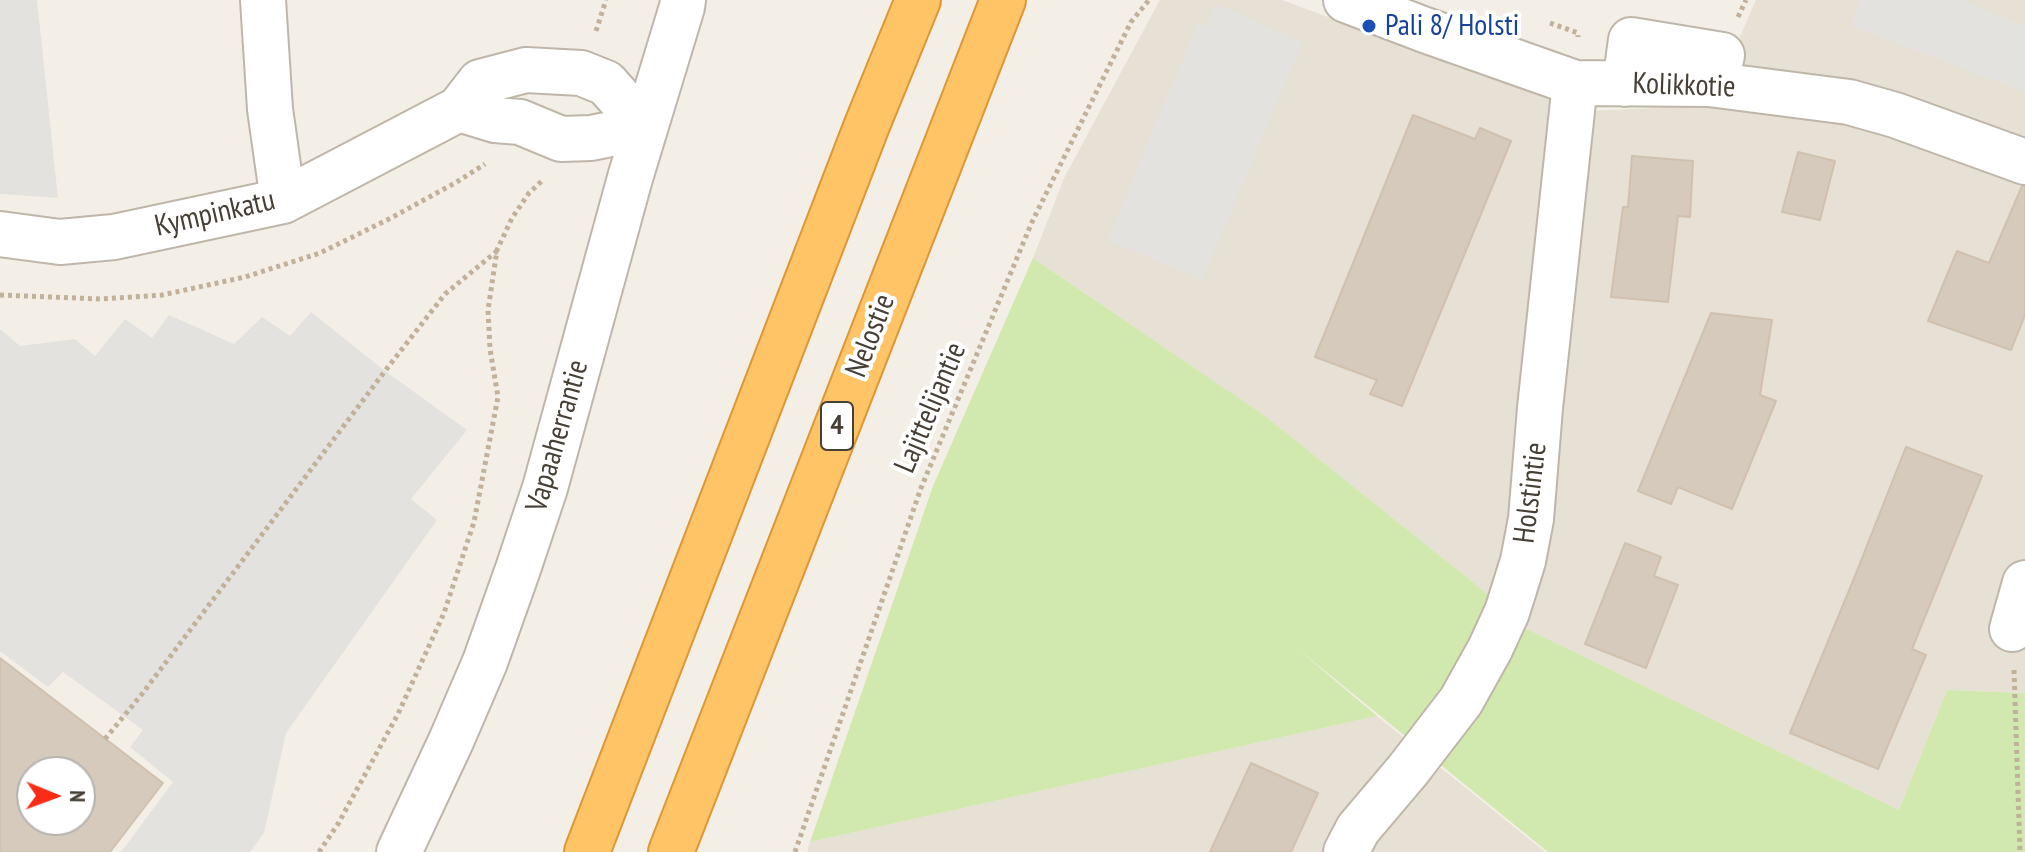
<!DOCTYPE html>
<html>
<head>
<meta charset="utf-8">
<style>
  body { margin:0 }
  #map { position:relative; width:2025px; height:852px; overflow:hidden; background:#f3efe7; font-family:"PT Sans Narrow",sans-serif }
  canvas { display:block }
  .north { position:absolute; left:16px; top:756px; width:80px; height:80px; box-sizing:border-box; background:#fff; border:2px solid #b5b2af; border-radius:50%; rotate:91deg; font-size:22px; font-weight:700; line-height:32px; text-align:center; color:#463f36 }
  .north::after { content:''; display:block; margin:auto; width:28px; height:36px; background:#fb2c16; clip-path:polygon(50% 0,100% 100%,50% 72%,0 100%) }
</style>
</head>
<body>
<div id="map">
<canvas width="2025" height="852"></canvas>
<div class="north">N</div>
</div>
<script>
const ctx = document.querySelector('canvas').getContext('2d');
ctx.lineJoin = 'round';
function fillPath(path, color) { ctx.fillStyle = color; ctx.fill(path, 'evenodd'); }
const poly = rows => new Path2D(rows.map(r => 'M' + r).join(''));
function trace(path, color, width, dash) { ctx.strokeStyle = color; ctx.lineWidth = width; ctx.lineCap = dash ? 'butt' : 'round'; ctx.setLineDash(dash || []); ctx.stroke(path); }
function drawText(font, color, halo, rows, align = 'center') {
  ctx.font = font + ' "PT Sans Narrow",sans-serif'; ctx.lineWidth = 8; ctx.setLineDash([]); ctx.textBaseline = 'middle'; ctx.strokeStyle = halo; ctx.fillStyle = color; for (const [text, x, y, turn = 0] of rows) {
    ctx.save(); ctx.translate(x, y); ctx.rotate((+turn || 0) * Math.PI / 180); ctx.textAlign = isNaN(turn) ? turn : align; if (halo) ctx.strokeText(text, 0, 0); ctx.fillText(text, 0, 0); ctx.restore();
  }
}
fillPath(poly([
  [1160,0,1282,0,1583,111,1710,106,1756,0,2025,0,2025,693,1947,690,1899,810,1525,628,1474,583,1266,417,1033,258,1065,176],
  [1377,716,1545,852,807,852,810,842]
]), '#e7e0d5');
fillPath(poly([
  [1033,258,1265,416,1474,583,1525,628,1899,810,1947,690,2025,693,2025,852,1548,852,1293,645,1377,716,810,842,933,486]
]), '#d1e8af');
fillPath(poly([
  [0,0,37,0,58,198,0,194],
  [1861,0,1961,0,2025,26,2025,92,1851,26],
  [1216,4,1302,42,1202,280,1108,240,1197,24,1205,27],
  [311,312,385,371,467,430,411,499,437,520,286,733,264,833,250,852,121,852,173,782,130,747,143,730,63,672,48,687,0,651,0,329,20,346,75,339,95,356,125,319,152,338,169,315,234,344,262,317,290,336]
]), '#e4e2df');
const building = poly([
  [1413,115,1475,139,1480,128,1511,141,1402,406,1370,394,1377,380,1315,357,1413,115],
  [1798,152,1835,161,1820,220,1782,212,1798,152],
  [1632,156,1693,161,1690,217,1678,216,1668,302,1611,297,1623,207,1628,207,1632,156],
  [2022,186,2025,186,2025,315,2011,350,1928,321,1957,251,1989,263,2022,186],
  [1711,313,1772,320,1760,395,1776,401,1732,509,1678,487,1671,504,1638,491,1711,313],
  [1906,447,1982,476,1912,649,1926,655,1878,769,1790,733,1855,576,1906,447],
  [1625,543,1661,557,1654,576,1678,585,1646,668,1585,644,1625,543],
  [0,658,163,783,110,852,0,852,0,658],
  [32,772,80,772,80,820,32,820,32,772],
  [1251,763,1318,793,1291,852,1210,852,1251,763]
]);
fillPath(building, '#d5cabc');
trace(building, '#d0c1af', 2);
const minor = poly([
  [263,0,270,109,283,201],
  [1346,0,1425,30,1575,83,1709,84,1849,102,1895,115,2025,162],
  [526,70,581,73,606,83,645,127,591,138,561,139,520,122,495,120,459,109,480,82,526,70],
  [1625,84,1631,40,1722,55,1716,84],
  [0,234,60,242,114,237,283,201,459,109],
  [2012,629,2025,583],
  [399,852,451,741,485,662,518,569,545,488,630,178,682,7,683,0],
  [1346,852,1358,829,1408,770,1461,701,1490,649,1507,612,1523,561,1531,519,1540,408,1575,83]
]);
const highway = poly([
  [587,852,867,125,918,0],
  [671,852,1003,0]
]);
trace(minor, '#bfb6a9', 48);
trace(highway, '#de9736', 48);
trace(poly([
  [1738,17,1746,0],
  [1550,23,1578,33,1578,37],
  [596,31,606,0],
  [0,295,101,299,162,295,245,277,320,253,391,218,455,183,485,164],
  [2014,670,2020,852],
  [105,739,142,694,385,371,445,294,497,251],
  [319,852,338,824,398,714,444,613,474,522,498,397,490,349,488,310,497,250,512,218,529,193,544,179],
  [795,852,921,488,1032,222,1131,22,1149,0]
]), '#c1b19a', 5, [4, 4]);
trace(minor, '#fff', 44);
trace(highway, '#ffc466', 44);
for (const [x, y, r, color] of [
  [1369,26,8,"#1a4fb4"]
]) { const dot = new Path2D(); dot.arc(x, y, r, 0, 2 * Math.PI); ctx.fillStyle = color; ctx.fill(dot); trace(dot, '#fff', 3); }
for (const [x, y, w] of [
  [837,426,32]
]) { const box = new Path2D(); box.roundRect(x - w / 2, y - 24, w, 48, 6); ctx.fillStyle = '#fff'; ctx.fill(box); trace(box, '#463f36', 2); }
drawText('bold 28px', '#463f36', null, [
  ["4",837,426]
]);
drawText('30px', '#164399', '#fff', [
  ["Pali 8/ Holsti",1385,26]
], 'left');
drawText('30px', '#463f36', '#fff', [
  ["Kolikkotie",1684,86,2],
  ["Kympinkatu",215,214,-13],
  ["Nelostie",871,336,-69],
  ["Lajittelijantie",931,408,-67],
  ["Vapaaherrantie",558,436,-74],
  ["Holstintie",1531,493,-83]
]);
</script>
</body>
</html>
